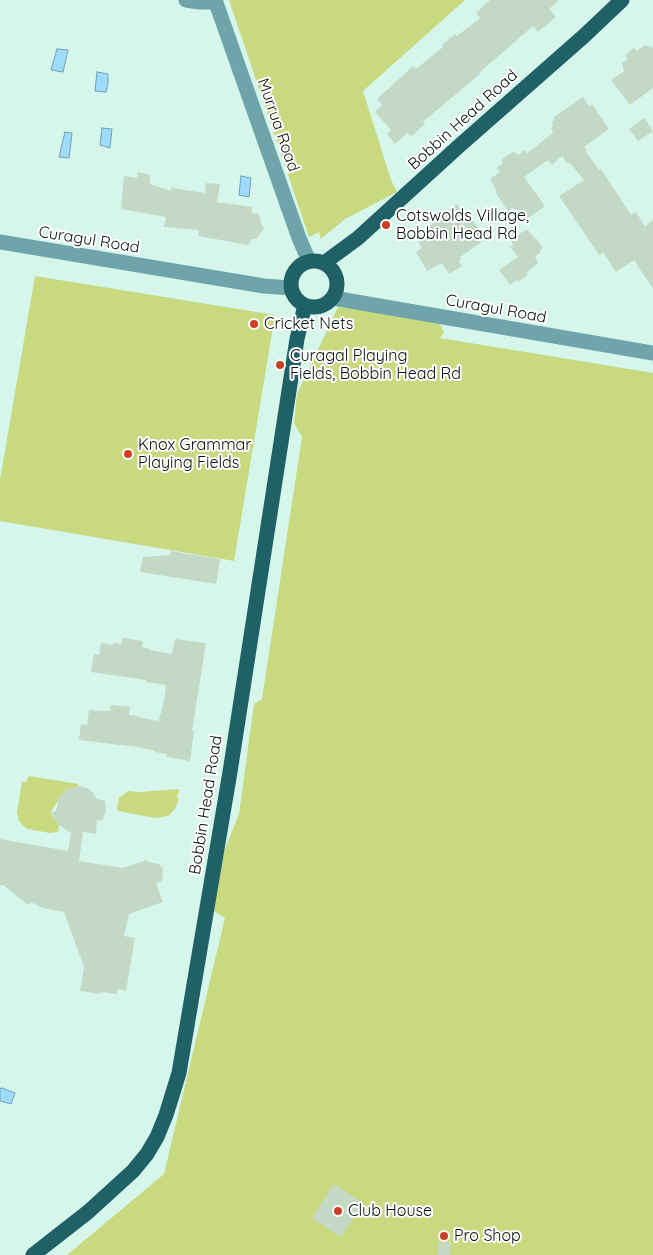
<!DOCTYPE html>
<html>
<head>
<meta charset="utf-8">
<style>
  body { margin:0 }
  canvas { display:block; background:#d6f6ec }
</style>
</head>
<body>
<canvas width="653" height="1255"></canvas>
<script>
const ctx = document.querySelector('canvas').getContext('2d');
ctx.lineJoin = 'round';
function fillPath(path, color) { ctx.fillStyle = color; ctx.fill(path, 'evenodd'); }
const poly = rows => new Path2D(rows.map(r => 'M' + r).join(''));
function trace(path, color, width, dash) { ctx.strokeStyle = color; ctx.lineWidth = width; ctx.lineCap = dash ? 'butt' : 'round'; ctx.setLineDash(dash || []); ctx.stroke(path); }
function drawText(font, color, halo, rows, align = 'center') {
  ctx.font = font + ' Quicksand,sans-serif'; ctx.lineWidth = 4; ctx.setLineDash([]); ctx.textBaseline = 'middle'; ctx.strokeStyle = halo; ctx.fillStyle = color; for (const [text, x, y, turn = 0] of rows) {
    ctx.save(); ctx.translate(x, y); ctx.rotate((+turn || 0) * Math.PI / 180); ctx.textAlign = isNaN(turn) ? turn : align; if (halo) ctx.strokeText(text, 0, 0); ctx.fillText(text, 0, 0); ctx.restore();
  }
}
fillPath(poly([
  [229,0,465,0,363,91,391,180,397,192,345,219,321,239,319,232,309,237],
  [35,276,275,315,234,561,0,521,0,480],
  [338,307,438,320,444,332,440,338,653,373,653,1255,67,1255,164,1174,225,918,203,904,239,814,254,704,262,699,302,437,294,423,297,394],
  [29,776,78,784,78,787,68,789,63,793,52,810,51,813,59,825,58,832,50,833,28,829,25,827,19,821,17,812,22,782,26,782],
  [179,789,177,798,179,799,175,809,168,816,155,818,118,811,117,809,119,798,128,791,140,792]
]), '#c8d980');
const water = poly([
  [57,49,68,50,63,72,51,70,57,49],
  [97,72,108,74,108,84,106,92,95,91,97,72],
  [102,128,112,129,110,148,100,145,102,128],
  [65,132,72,133,69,158,59,157,65,132],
  [241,176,251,178,249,197,239,195,241,176],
  [2,1088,15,1093,11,1104,0,1101,0,1089,2,1088]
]);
fillPath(water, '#9fdcfc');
trace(water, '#719fb4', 1);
fillPath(poly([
  [490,0,559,0,549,9,556,17,538,32,533,26,479,73,480,74,423,122,425,124,412,136,407,133,395,144,387,134,391,130,375,112,382,105,377,99,413,66,416,69,443,47,442,45,455,34,457,36,480,18,476,13],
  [645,45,653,48,653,88,630,105,611,80,624,71,622,63,628,59,625,55,634,48,637,51],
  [583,97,589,106,592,104,609,129,584,147,587,151,586,152,599,170,601,169,631,215,636,212,645,226,653,220,653,289,634,260,616,272,603,252,599,255,559,196,584,180,570,163,568,164,562,156,552,165,548,160,524,177,545,206,527,219,521,211,512,208,508,211,495,192,497,191,490,179,500,172,496,168,503,163,501,160,514,151,518,155,525,150,527,153,553,133,551,128,553,125,552,122,554,120,554,117],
  [644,118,653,131,638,141,629,129],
  [138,172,150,175,150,184,171,191,171,188,205,193,206,183,220,184,217,202,252,207,252,213,259,214,261,223,264,229,256,239,252,239,248,245,198,236,199,230,164,227,166,217,121,209,124,176,137,178],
  [457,204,465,216,468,214,486,239,460,257,461,259,459,261,462,266,449,274,442,263,427,271,416,252,422,248,416,238,431,230,428,227,448,213,447,211],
  [527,229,535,239,536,238,543,248,540,250,541,252,535,257,538,263,526,273,528,275,518,282,517,280,510,285,499,270,518,257,510,247,513,245,510,240],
  [170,551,220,559,216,584,140,572,143,557,170,555],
  [122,638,143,641,142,647,150,649,150,650,172,654,175,639,206,643,192,731,194,731,190,761,167,757,167,754,155,752,155,751,137,747,79,740,81,724,87,725,89,710,110,711,111,705,130,707,129,715,137,716,137,717,159,721,160,714,161,714,162,707,163,707,166,685,146,682,146,680,91,672,94,654,99,655,101,643,113,645,113,643,122,644],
  [80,786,87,788,93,793,97,799,105,801,106,811,102,821,97,820,96,834,83,832,79,861,123,868,147,860,148,862,159,864,163,869,162,881,156,883,163,902,129,914,124,936,135,938,126,991,117,989,117,994,101,992,100,994,80,991,84,967,64,912,43,908,31,902,28,905,3,885,0,885,0,839,68,851,71,833,59,825,54,819,52,812,56,811,59,798,63,793,68,789,74,787],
  [334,1184,363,1203,341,1237,312,1218],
  [439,1242,451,1243,450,1255,437,1255]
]), '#c4d9c5');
trace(poly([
  [186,0,199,2,216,2],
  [215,0,299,238,309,261],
  [0,242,264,286,291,288],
  [333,298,653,353]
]), '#6fa5aa', 15);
trace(poly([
  '291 284a23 23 0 1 1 46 0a23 23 0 1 1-46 0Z',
  [324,263,358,238,459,146,584,36,622,0],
  [33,1255,88,1212,133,1171,147,1154,157,1137,166,1115,179,1073,230,772,297,339,305,305]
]), '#1f6167', 15);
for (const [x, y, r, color] of [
  [386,225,5,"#cb4026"],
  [254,324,5,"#cb4026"],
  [280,365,5,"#cb4026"],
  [128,454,5,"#cb4026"],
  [338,1211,5,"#cb4026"],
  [444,1236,5,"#cb4026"]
]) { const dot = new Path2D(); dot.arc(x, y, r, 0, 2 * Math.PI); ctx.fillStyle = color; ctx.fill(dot); trace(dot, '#fff', 2); }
drawText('16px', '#06100d', '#fff', [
  ["Bobbin Head Road",463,120,-42],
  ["Murrua Road",278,125,71],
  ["Curagul Road",89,240,9],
  ["Curagul Road",496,309,10],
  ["Bobbin Head Road",206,805,-81]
]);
drawText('16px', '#06100d', '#fff', [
  ["Cotswolds Village,",396,216],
  ["Bobbin Head Rd",396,234],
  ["Cricket Nets",264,324],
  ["Curagal Playing",290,356],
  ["Fields, Bobbin Head Rd",290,374],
  ["Knox Grammar",138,445],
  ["Playing Fields",138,463],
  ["Club House",348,1211],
  ["Pro Shop",454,1236]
], 'left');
</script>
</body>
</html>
